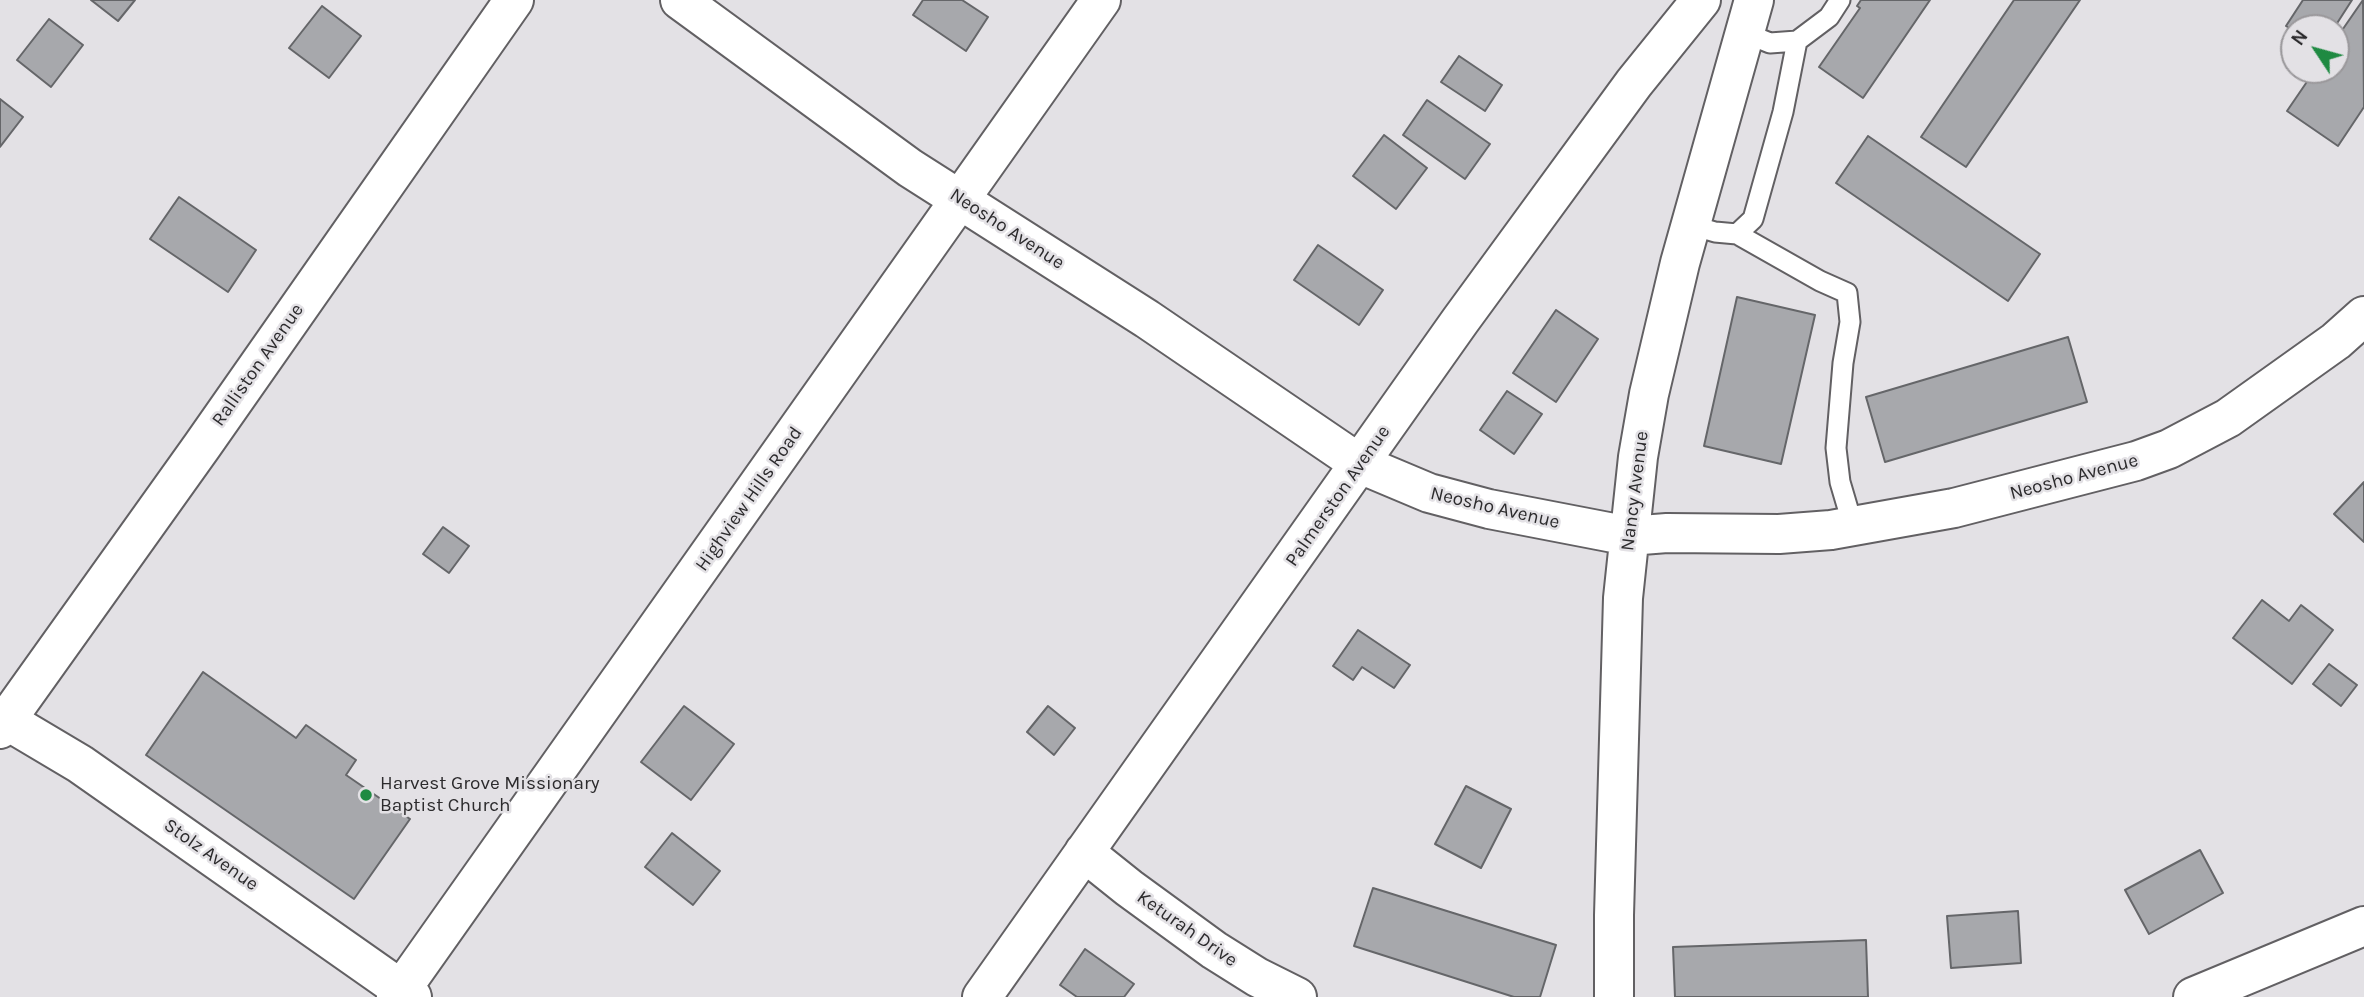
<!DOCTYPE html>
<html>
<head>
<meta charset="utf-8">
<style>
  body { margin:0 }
  #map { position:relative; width:2364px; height:997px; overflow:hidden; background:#e3e1e5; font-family:Karla,sans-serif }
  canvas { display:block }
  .north { position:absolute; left:2280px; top:14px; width:70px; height:70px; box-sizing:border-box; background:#e3e1e5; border:2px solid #9a989b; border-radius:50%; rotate:306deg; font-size:19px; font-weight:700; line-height:28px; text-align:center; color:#2c2b2d }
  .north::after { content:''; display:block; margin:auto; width:24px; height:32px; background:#1f8a42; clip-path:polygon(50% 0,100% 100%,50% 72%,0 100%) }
</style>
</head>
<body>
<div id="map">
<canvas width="2364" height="997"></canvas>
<div class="north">N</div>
</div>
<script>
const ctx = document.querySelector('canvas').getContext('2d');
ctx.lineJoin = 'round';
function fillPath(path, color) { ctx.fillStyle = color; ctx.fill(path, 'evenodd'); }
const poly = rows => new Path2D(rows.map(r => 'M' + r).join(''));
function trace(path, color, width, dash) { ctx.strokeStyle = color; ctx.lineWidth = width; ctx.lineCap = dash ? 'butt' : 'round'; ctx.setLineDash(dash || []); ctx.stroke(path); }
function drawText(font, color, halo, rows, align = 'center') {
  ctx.font = font + ' Karla,sans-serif'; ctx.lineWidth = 5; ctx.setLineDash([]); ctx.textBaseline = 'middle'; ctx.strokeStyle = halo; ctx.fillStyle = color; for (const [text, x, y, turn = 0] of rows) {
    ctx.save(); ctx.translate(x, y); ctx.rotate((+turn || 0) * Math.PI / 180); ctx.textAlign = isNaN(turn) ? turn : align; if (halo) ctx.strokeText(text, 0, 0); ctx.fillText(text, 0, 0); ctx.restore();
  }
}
const building = poly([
  [91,0,135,0,118,21,91,0],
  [923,0,962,0,988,17,966,51,913,15,923,0],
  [1861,0,1930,0,1863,98,1819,67,1860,8,1857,6,1861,0],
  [2014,0,2080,0,1966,167,1921,137,2014,0],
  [2303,0,2352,0,2334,28,2294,28,2294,31,2286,26,2303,0],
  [2363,0,2364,107,2338,146,2287,111,2315,70,2336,70,2336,39,2363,0],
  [322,6,361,36,329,78,289,48,322,6],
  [49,19,83,45,51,87,17,60,49,19],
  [1459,56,1502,85,1485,111,1441,82,1459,56],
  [0,99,23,117,0,147,0,99],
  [1427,100,1490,144,1465,179,1403,135,1427,100],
  [1384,135,1427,168,1396,209,1353,176,1384,135],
  [1868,136,2040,254,2008,301,1836,183,1868,136],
  [179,197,256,250,228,292,150,239,179,197],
  [1318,245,1383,290,1359,325,1294,280,1318,245],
  [1737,297,1815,315,1781,464,1704,446,1737,297],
  [1556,310,1598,339,1556,402,1513,373,1556,310],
  [2068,337,2087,402,1885,462,1866,397,2068,337],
  [1507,391,1542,414,1514,454,1480,430,1507,391],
  [2364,482,2364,542,2334,514,2364,482],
  [443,527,469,546,449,573,423,554,443,527],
  [2262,600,2289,621,2301,605,2333,630,2292,684,2233,638,2262,600],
  [1358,630,1410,665,1394,688,1362,667,1353,680,1333,666,1358,630],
  [2329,664,2357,685,2341,706,2313,684,2329,664],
  [203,672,296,738,306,725,356,760,346,775,410,819,354,899,146,755,203,672],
  [684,706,734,744,691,800,641,762,684,706],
  [1048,706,1075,728,1054,755,1027,732,1048,706],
  [1466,786,1511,809,1481,868,1435,844,1466,786],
  [672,833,720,871,693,905,645,867,672,833],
  [2200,850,2223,893,2149,934,2125,890,2200,850],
  [1373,888,1556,945,1540,997,1514,997,1354,946,1373,888],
  [2018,911,2021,963,1951,968,1947,916,2018,911],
  [1866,940,1868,997,1675,997,1673,947,1866,940],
  [1085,949,1134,984,1124,997,1077,997,1060,985,1085,949]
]);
fillPath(building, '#a7a8ac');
trace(building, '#656669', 2);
const lane = poly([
  [1745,33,1770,43,1797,41,1829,17,1840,0],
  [1691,225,1715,232,1737,234,1753,219,1783,112,1797,41],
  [1737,234,1820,281,1847,293,1850,322,1843,363,1836,448,1840,482,1853,526]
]);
const street = poly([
  [680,0,910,168,1147,319,1360,464,1429,493,1489,509,1629,536,1667,533,1779,534,1831,530,1954,508,2136,461,2169,449,2228,418,2336,341,2364,316],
  [6,720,80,764,412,997],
  [0,729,202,446,514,0],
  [1084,852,1129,888,1214,950,1257,977,1297,997],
  [396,997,1101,0],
  [982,997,1460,321,1634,83,1701,0],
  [1614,997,1614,915,1623,598,1638,457,1649,394,1680,263,1754,0],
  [2193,997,2364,926]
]);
trace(lane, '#626063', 23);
trace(street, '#626063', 42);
trace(lane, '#fff', 19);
trace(street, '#fff', 38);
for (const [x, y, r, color] of [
  [366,795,7,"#1f8a42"]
]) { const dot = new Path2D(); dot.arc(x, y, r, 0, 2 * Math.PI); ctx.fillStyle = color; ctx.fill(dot); trace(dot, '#e3e1e5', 2.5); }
drawText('19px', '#2c2b2d', '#e3e1e5', [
  ["Neosho Avenue",1007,229,33],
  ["Ralliston Avenue",258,365,-55],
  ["Neosho Avenue",2074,477,-15],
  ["Nancy Avenue",1635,491,-83],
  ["Palmerston Avenue",1338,496,-55],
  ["Highview Hills Road",749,499,-55],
  ["Neosho Avenue",1495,508,13],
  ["Stolz Avenue",211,855,35],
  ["Keturah Drive",1187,929,35]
]);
drawText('19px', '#2c2b2d', '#e3e1e5', [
  ["Harvest Grove Missionary",380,784],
  ["Baptist Church",380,806]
], 'left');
</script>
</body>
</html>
